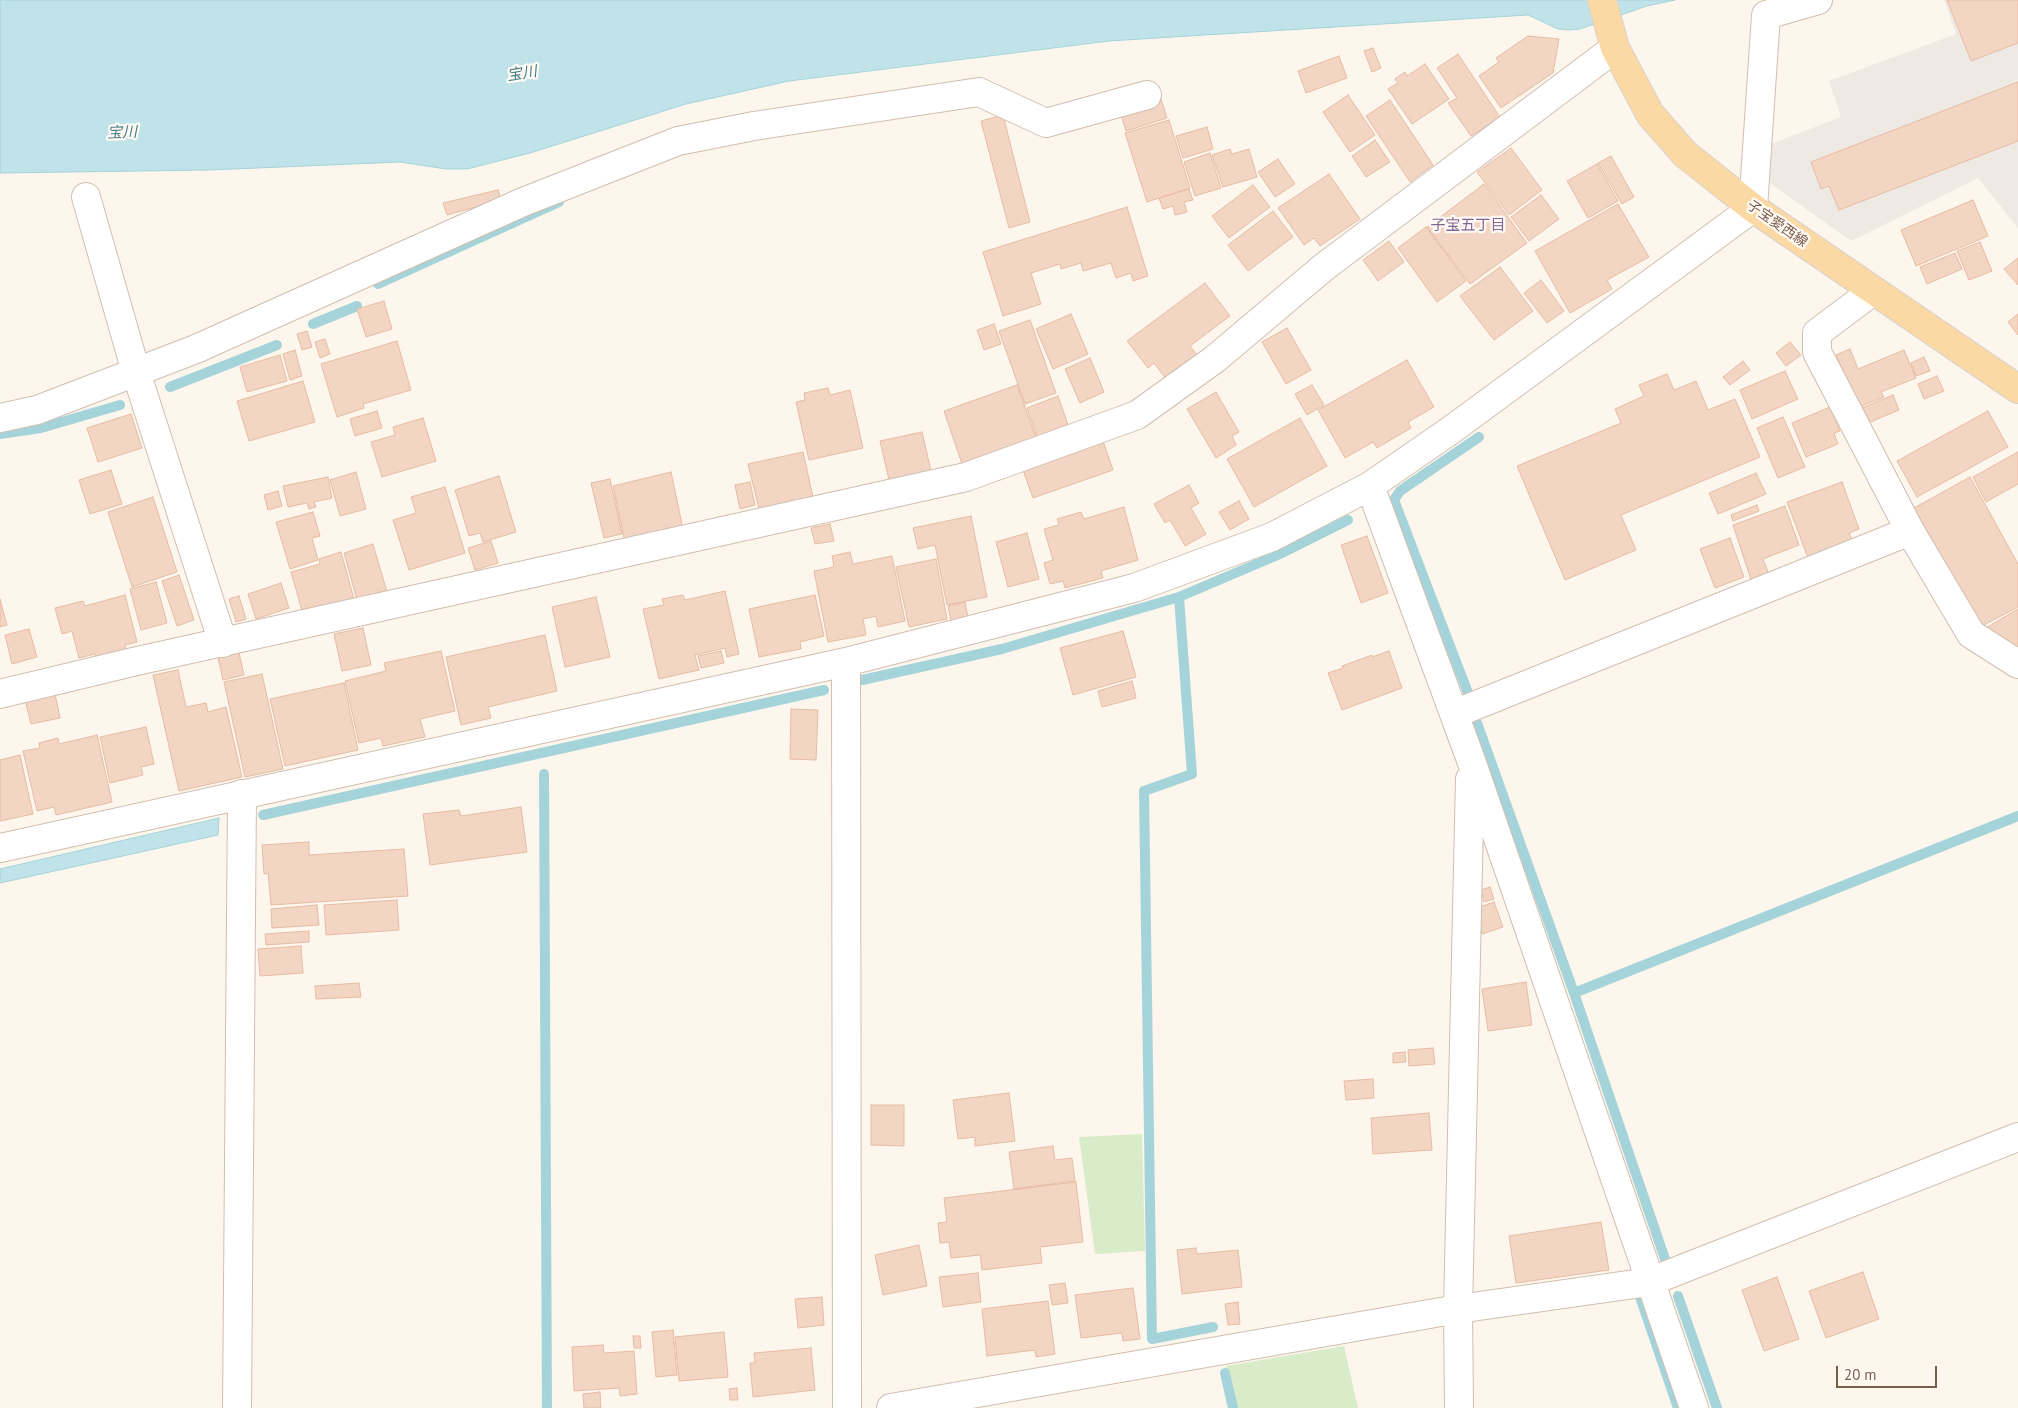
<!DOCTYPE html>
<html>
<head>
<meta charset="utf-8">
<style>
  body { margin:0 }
  #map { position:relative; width:2018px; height:1408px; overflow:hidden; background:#fdf6ec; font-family:"PT Sans",sans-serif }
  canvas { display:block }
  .scale { position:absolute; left:1836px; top:1366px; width:101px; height:22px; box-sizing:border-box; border:2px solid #7a5c4d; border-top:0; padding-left:6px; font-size:15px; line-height:18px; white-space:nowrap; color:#7a5c4d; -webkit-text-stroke:4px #fffaf3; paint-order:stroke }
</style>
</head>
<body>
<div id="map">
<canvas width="2018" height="1408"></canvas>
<div class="scale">20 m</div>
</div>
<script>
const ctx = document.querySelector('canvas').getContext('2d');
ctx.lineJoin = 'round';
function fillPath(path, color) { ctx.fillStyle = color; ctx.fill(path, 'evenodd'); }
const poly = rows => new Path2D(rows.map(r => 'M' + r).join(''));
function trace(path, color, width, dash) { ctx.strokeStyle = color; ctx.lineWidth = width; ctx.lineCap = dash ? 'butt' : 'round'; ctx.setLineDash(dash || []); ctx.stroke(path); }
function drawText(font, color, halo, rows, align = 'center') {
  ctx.font = font + ' "PT Sans","Noto Sans JP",sans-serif'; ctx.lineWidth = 4.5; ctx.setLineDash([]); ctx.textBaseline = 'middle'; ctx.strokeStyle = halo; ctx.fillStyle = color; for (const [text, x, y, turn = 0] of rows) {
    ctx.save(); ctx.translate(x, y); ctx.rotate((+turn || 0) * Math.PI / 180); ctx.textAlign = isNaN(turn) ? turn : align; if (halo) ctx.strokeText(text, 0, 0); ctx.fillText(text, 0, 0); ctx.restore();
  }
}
fillPath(poly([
  [1944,0,2018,0,2018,228,1978,178,1851,241,1764,179,1766,146,1841,117,1829,81,1956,34]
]), '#efe9e4');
fillPath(poly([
  [1142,1134,1145,1251,1095,1254,1079,1137],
  [1344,1346,1358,1408,1237,1408,1226,1366]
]), '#d8ecc9');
const water = poly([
  [0,0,1675,0,1647,6,1580,29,1568,30,1558,29,1528,15,1109,41,789,81,686,104,530,153,467,169,446,169,400,162,210,170,0,173,0,0],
  [219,818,218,835,0,883,0,869,219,818]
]);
fillPath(water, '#bfe3e8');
trace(water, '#a5d3da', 1);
trace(poly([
  [378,284,559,202],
  [313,324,357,306],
  [170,387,277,345],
  [0,434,41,428,120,405],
  [1179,597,1192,774,1144,791,1152,1339,1213,1327],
  [862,680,1002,649,1179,597,1280,554,1348,520],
  [1470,698,1394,500,1400,491,1479,437],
  [1477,723,1574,993,1665,1259],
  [544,774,547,1408],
  [263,815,824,690],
  [1574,993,2018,816],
  [1678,1296,1717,1408],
  [1640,1297,1678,1408],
  [1225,1373,1233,1408]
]), '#a5d3da', 10);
const building = poly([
  [1947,0,2018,0,2018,43,1971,61,1947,0],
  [1528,36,1559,39,1553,73,1501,108,1479,76,1499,62,1496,58,1528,36],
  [1373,48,1381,68,1372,72,1364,51,1373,48],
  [1458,54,1500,117,1471,136,1448,103,1457,98,1437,68,1458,54],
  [1339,56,1347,78,1306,93,1298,71,1339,56],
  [1425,64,1449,99,1412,124,1388,89,1398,83,1395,79,1405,72,1407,76,1425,64],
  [2018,82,2018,141,1839,210,1829,186,1821,189,1811,162,2018,82],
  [1348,95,1375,135,1350,152,1323,112,1348,95],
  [1161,99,1167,118,1126,131,1120,112,1161,99],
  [1390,100,1433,165,1410,182,1366,116,1390,100],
  [1003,115,1030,222,1009,228,981,121,1003,115],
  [1169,120,1190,188,1147,202,1125,133,1169,120],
  [1207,127,1213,149,1183,158,1176,136,1207,127],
  [1375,140,1390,162,1366,177,1352,156,1375,140],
  [1511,148,1542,190,1509,215,1477,172,1511,148],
  [1230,149,1232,154,1249,149,1257,177,1223,187,1212,155,1230,149],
  [1210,153,1221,188,1195,196,1184,162,1210,153],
  [1611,156,1634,197,1622,204,1598,163,1611,156],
  [1278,159,1295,184,1275,197,1258,172,1278,159],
  [1597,164,1618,201,1588,218,1567,181,1597,164],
  [1329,174,1360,219,1320,246,1314,238,1304,245,1278,208,1329,174],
  [1484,184,1527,243,1470,284,1427,227,1484,184],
  [1253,185,1270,207,1229,238,1212,216,1253,185],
  [1189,189,1193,200,1184,202,1187,212,1175,215,1173,206,1163,209,1159,198,1189,189],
  [498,190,501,200,447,215,443,203,498,190],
  [1541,195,1559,219,1529,241,1511,217,1541,195],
  [1973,200,1988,236,1916,266,1901,230,1973,200],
  [1618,204,1649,257,1607,280,1612,289,1570,313,1535,251,1618,204],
  [1127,207,1148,276,1133,281,1131,273,1116,278,1111,263,1083,271,1081,263,1061,269,1060,264,1031,273,1041,304,1003,316,983,252,1127,207],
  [1273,211,1293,237,1248,271,1228,245,1273,211],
  [1426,227,1466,281,1437,302,1398,248,1426,227],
  [1389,241,1404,262,1378,281,1363,260,1389,241],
  [1980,242,1992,271,1969,280,1957,251,1980,242],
  [1955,253,1962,269,1927,284,1920,267,1955,253],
  [2018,258,2018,285,2004,269,2018,258],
  [1500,267,1533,311,1494,340,1460,296,1500,267],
  [1541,280,1564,311,1547,323,1524,293,1541,280],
  [1205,283,1230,316,1190,346,1197,355,1166,379,1154,363,1148,368,1127,341,1205,283],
  [384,301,392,329,366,337,357,309,384,301],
  [1071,314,1088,354,1053,369,1036,329,1071,314],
  [2018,314,2018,335,2008,322,2018,314],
  [1030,320,1056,393,1025,404,999,331,1030,320],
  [994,324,1001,344,984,350,977,330,994,324],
  [1287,328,1311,370,1286,384,1262,342,1287,328],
  [307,331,312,347,302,350,297,334,307,331],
  [325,339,330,354,320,358,315,342,325,339],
  [397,341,411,390,363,404,364,408,337,417,321,364,397,341],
  [1790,342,1801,355,1786,366,1776,353,1790,342],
  [1850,349,1858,369,1904,350,1916,378,1881,392,1884,397,1859,407,1836,355,1850,349],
  [295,350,302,376,290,380,283,354,295,350],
  [280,355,287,381,247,392,240,367,280,355],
  [1924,357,1930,371,1916,376,1911,363,1924,357],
  [1090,358,1104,392,1080,403,1065,369,1090,358],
  [1407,360,1434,407,1408,422,1411,428,1377,448,1373,442,1345,458,1318,410,1407,360],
  [1743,361,1750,370,1730,385,1723,377,1743,361],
  [1785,371,1798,399,1752,419,1740,390,1785,371],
  [1667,374,1674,390,1696,381,1708,410,1735,399,1760,457,1621,515,1636,550,1565,580,1517,466,1621,423,1615,409,1644,396,1639,385,1667,374],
  [1937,376,1944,391,1924,399,1918,384,1937,376],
  [303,381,315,422,249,441,237,401,303,381],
  [1017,385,1036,438,962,464,944,411,1017,385],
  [1312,385,1324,405,1307,415,1295,394,1312,385],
  [828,388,830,395,850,390,863,448,809,460,796,402,805,400,804,393,828,388],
  [1216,392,1239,432,1232,436,1236,445,1216,458,1187,409,1216,392],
  [1893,395,1899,410,1868,423,1862,408,1893,395],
  [1058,396,1068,425,1037,437,1027,408,1058,396],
  [1830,407,1840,431,1834,433,1838,444,1806,457,1792,423,1830,407],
  [377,411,382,428,355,436,350,419,377,411],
  [1988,411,2008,447,1917,497,1897,461,1988,411],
  [131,414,142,448,98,462,87,428,131,414],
  [1783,417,1805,467,1778,478,1757,428,1783,417],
  [423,418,436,461,382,477,371,442,395,435,393,427,423,418],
  [1300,418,1327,466,1254,507,1227,459,1300,418],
  [922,432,931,471,889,480,880,441,922,432],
  [1103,441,1113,470,1033,498,1023,470,1103,441],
  [803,452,813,497,759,509,748,464,803,452],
  [2018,452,2018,484,1986,502,1973,477,2018,452],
  [111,470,122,504,90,514,79,480,111,470],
  [356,472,366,509,340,516,330,480,356,472],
  [671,472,683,529,625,542,613,486,671,472],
  [1756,473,1766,494,1718,514,1709,493,1756,473],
  [499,476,516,532,483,542,480,533,469,536,455,490,499,476],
  [328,477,332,498,314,502,316,507,309,509,307,503,288,507,283,486,328,477],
  [1970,477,2018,564,2018,607,1980,627,1914,508,1970,477],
  [610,479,622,534,604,538,591,483,610,479],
  [750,482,755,505,740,509,735,485,750,482],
  [1842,482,1859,529,1849,533,1853,542,1808,558,1787,502,1842,482],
  [1189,485,1199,503,1191,508,1206,534,1185,546,1170,520,1165,523,1154,504,1189,485],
  [445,487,465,553,409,570,393,520,416,513,411,497,445,487],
  [278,491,282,506,268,510,264,495,278,491],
  [153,497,177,572,132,587,108,512,153,497],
  [1239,501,1249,519,1230,530,1219,512,1239,501],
  [1757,505,1759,511,1733,521,1731,515,1757,505],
  [1785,506,1799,545,1763,559,1771,580,1753,586,1733,525,1785,506],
  [1124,507,1138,560,1101,571,1103,578,1065,588,1063,581,1050,584,1044,563,1053,560,1044,529,1059,525,1057,519,1081,512,1084,519,1124,507],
  [313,512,320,536,312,538,318,560,290,569,276,522,313,512],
  [971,516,987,597,947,605,935,545,918,549,913,528,971,516],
  [830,524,834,541,815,544,811,528,830,524],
  [1027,533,1039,579,1008,587,996,542,1027,533],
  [1367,536,1388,593,1361,603,1341,545,1367,536],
  [1730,538,1744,577,1715,588,1700,549,1730,538],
  [491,541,498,563,475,570,468,548,491,541],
  [373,544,387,592,357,600,344,553,373,544],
  [341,552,354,599,303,614,291,572,320,564,319,559,341,552],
  [850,552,853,564,892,556,905,621,878,627,876,616,863,619,866,635,828,642,814,571,834,567,832,556,850,552],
  [936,559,947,619,909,627,896,567,936,559],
  [179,575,194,620,177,626,162,581,179,575],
  [156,582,167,623,141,630,130,589,156,582],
  [281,583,289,608,256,619,248,594,281,583],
  [725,591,739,654,727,657,725,648,695,655,699,670,659,679,643,609,664,605,662,599,683,595,685,600,725,591],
  [125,595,137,642,125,645,126,650,96,658,95,654,79,658,72,631,62,634,55,608,83,601,85,606,125,595],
  [815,595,824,636,800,642,801,649,759,657,749,609,815,595],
  [239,596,246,619,236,622,229,599,239,596],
  [596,597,610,657,565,667,552,607,596,597],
  [0,599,7,625,0,627,0,599],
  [965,602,968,618,951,621,948,606,965,602],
  [2018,609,2018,656,1981,631,2018,609],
  [363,628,371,665,342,671,334,634,363,628],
  [29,629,37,657,12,664,5,635,29,629],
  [1123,631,1136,677,1073,695,1060,648,1123,631],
  [545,635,557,691,488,707,491,718,461,725,446,657,545,635],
  [441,651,455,711,420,719,425,737,383,746,381,738,359,743,345,681,386,671,384,663,441,651],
  [721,651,724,663,701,668,698,656,721,651],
  [1389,651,1402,688,1342,710,1328,673,1343,668,1342,666,1372,655,1372,657,1389,651],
  [239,653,244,675,223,680,218,658,239,653],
  [178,670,186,707,206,703,208,712,226,707,242,777,179,791,153,675,178,670],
  [262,674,283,769,245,777,224,682,262,674],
  [1132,681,1136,698,1102,707,1098,691,1132,681],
  [344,683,358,750,285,766,270,699,344,683],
  [54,689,60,718,31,724,24,696,54,689],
  [791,709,818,710,816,760,790,759,791,709],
  [146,727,154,764,141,767,143,775,110,783,100,737,146,727],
  [97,735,112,802,56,815,54,807,37,811,23,751,40,748,39,743,58,738,59,744,97,735],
  [20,755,33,814,0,821,0,760,20,755],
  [521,807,527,852,430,865,423,814,459,810,461,816,521,807],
  [309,842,309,855,404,849,408,896,271,905,268,873,264,874,262,845,309,842],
  [1490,887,1494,899,1484,902,1481,890,1490,887],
  [397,900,399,930,326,935,324,905,397,900],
  [1494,902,1503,927,1482,934,1477,908,1494,902],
  [317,905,319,925,272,928,271,909,317,905],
  [309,931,309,942,266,945,265,934,309,931],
  [301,946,303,973,260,976,258,949,301,946],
  [1526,982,1532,1025,1488,1031,1482,989,1526,982],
  [359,983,361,997,316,999,315,986,359,983],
  [1433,1048,1435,1064,1409,1066,1408,1050,1433,1048],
  [1405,1052,1406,1062,1393,1063,1393,1053,1405,1052],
  [1373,1079,1374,1098,1346,1100,1344,1081,1373,1079],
  [1009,1093,1015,1141,975,1146,975,1137,958,1139,953,1100,1009,1093],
  [871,1105,904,1105,904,1146,871,1145,871,1105],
  [1429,1113,1432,1150,1373,1154,1371,1118,1429,1113],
  [1053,1146,1055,1160,1072,1158,1075,1181,1014,1189,1009,1152,1053,1146],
  [1076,1182,1083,1242,1040,1247,1042,1263,982,1270,980,1255,951,1258,949,1242,940,1243,938,1223,947,1222,944,1198,1076,1182],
  [1601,1222,1609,1270,1516,1283,1509,1236,1601,1222],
  [919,1245,927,1286,883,1295,875,1255,919,1245],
  [1196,1248,1197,1254,1238,1250,1242,1287,1182,1294,1177,1250,1196,1248],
  [1863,1272,1879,1319,1826,1338,1809,1291,1863,1272],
  [978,1273,981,1302,943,1307,939,1277,978,1273],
  [1777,1277,1799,1339,1764,1351,1742,1290,1777,1277],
  [1065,1283,1068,1303,1052,1305,1049,1285,1065,1283],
  [1133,1288,1140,1339,1123,1341,1122,1333,1081,1338,1075,1295,1133,1288],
  [822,1297,824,1325,798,1328,795,1299,822,1297],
  [1048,1301,1055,1354,1036,1357,1035,1350,987,1356,982,1309,1048,1301],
  [1238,1302,1240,1324,1228,1325,1225,1304,1238,1302],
  [673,1330,677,1375,656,1377,652,1332,673,1330],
  [724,1332,728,1377,679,1381,675,1337,724,1332],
  [633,1336,640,1336,641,1348,634,1348,633,1336],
  [603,1345,604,1353,634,1351,637,1394,620,1396,619,1388,574,1391,572,1347,603,1345],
  [811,1348,815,1390,753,1397,750,1363,755,1363,754,1353,811,1348],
  [737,1388,738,1400,730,1400,729,1389,737,1388],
  [600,1392,601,1408,584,1408,583,1394,600,1392]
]);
fillPath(building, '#f3d5c3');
trace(building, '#e6bba3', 1);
const minor = poly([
  [86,197,136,372,223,643],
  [1873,291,1817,333,1817,352,1910,531,1971,634,2018,664],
  [0,418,37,410,196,349,523,202,678,141,754,126,979,92,1046,123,1147,95],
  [1370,486,1471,760,1694,1408],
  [846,662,847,1408],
  [0,694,137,661,966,477,1137,415,1215,359,1324,267,1615,48],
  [1454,714,1910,531],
  [0,848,846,662,1134,588,1272,537,1370,486,1451,430,1753,208,1766,15,1818,0],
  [237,1408,242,794],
  [891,1408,1458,1309,1649,1282,2018,1137],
  [1459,1408,1458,1309,1470,779]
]);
const major = poly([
  [1602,0,1615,48,1650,114,1685,154,1753,208,2018,389]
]);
trace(minor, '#d1beb0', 30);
trace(major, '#dad1cd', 30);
trace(minor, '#fff', 28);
trace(major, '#fbd9a5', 28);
drawText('14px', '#7a5c4d', '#fffaf3', [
  ["子宝愛西線",1777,224,35]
]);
drawText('italic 15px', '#437c86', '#fffaf3', [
  ["宝川",522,74,-9],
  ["宝川",122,133,-2]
]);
drawText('15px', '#846695', '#fffaf3', [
  ["子宝五丁目",1468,226]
]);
</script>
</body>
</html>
